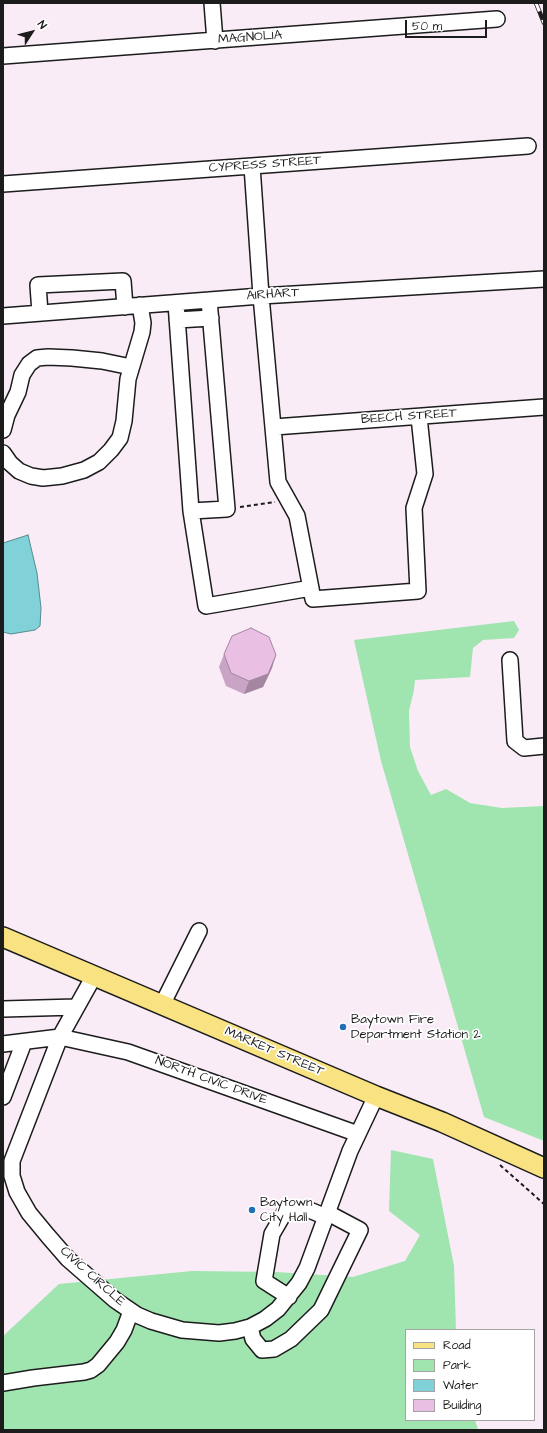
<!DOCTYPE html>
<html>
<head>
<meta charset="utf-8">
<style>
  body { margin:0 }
  #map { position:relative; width:547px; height:1433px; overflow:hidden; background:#f9ecf7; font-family:"Architects Daughter",sans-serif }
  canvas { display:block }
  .frame { position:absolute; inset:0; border:4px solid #1c1c1c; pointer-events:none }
  .legend { position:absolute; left:405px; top:1329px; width:130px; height:92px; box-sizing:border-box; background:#fff; border:1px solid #a4a4a4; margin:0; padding:5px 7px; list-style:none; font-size:12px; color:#1c1c1c }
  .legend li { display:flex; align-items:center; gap:8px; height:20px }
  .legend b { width:20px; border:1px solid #a4a4a4 }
  .north { position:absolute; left:12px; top:12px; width:40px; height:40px; -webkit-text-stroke:3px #fff; paint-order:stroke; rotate:54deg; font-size:11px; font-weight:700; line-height:16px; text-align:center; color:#1c1c1c }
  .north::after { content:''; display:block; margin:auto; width:14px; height:18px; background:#1c1c1c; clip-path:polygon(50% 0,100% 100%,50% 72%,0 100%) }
  .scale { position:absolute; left:405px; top:20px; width:82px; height:18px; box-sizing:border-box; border:2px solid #1c1c1c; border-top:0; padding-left:5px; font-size:12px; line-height:14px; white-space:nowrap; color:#1c1c1c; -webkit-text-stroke:3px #fff; paint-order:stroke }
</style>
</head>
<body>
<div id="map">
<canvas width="547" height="1433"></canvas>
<div class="frame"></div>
<ul class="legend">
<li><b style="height:5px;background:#f8e281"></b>Road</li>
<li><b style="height:11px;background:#a0e4af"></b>Park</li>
<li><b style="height:11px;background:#80d2d8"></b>Water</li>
<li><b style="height:11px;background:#eabfe4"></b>Building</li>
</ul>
<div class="north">N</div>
<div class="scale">50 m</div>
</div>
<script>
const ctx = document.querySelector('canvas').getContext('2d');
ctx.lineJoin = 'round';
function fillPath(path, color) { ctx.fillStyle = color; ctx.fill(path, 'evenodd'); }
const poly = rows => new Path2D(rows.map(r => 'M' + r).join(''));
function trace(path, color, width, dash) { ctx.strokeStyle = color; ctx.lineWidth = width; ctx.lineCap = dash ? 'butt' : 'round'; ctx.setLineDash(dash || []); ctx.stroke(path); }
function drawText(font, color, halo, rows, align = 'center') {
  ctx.font = font + ' "Architects Daughter",sans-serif'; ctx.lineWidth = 3.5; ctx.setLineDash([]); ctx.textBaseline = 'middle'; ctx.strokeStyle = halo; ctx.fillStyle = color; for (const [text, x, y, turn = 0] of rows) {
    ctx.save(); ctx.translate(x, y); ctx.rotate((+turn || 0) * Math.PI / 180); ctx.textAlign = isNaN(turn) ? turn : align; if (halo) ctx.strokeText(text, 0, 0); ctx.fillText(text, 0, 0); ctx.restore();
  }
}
fillPath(poly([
  [514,621,519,630,514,638,483,640,473,648,470,677,415,680,414,690,409,711,410,747,418,771,431,795,446,789,470,803,502,808,544,806,544,1141,484,1117,381,761,354,640],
  [391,1150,433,1159,454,1266,456,1330,406,1330,406,1420,475,1420,478,1430,3,1430,3,1336,59,1284,192,1271,276,1272,353,1277,405,1261,420,1235,389,1211]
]), '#a0e4af');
const water = poly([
  [28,535,37,573,41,608,40,626,35,630,11,634,3,632,3,543,28,535]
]);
fillPath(water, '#80d2d8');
trace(water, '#58898d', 1);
const minor = poly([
  [212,3,215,41],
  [3,56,497,19],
  [252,166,261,296,278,482,297,516,313,599,418,591,414,508,425,474,419,417],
  [3,184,528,146],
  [176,303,191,511,227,509,209,300],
  [40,313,38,285,123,281,125,307],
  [3,316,261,296,544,279],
  [177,320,211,318],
  [274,427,544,407],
  [3,430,7,415,18,392,22,375,29,364,37,358,48,357,72,358,102,361,131,367],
  [3,453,10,463,19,471,31,476,43,478,62,476,84,470,99,462,111,450,120,438,124,421,128,379,142,332,143,323,140,305],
  [191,511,206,606,311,588],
  [510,660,515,741,524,748,544,746],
  [94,976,60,1037,12,1161,12,1176,17,1192,29,1213,48,1236,68,1259,115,1300,137,1315,151,1321,182,1330,219,1333,235,1331,250,1327,265,1319,278,1309,299,1283,307,1268,350,1151,376,1096],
  [162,1005,199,931],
  [3,1009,76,1007],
  [3,1044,60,1037,128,1052,358,1134],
  [3,1097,24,1042],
  [289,1297,264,1281,272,1234,286,1210,307,1209,326,1217],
  [250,1327,253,1339,262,1350,274,1349,291,1339,321,1310,360,1230,328,1213],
  [3,1383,33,1378,84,1372,91,1370,98,1365,117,1342,124,1330,131,1311]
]);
const major = poly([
  [3,937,376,1096,442,1122,544,1168]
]);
trace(minor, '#1c1c1c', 18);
trace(major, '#1c1c1c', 22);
trace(poly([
  [240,507,275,502],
  [500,1165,544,1204]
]), '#1c1c1c', 2, [4, 3]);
trace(minor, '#fff', 15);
trace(major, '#f8e281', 19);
const rail = poly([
  [536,3,544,23]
]);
trace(rail, '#1c1c1c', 4.5);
trace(rail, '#fff', 3, [9]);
fillPath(poly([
  [224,654,272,668,263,687,244,694,226,686,219,667]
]), '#c9a4c4');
fillPath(poly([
  [276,655,272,668,263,687,244,694,249,681]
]), '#a486a0');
const building = poly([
  [251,628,269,637,276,655,268,674,249,681,231,673,224,654,232,636,251,628]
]);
fillPath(building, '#eabfe4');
trace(building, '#a486a0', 1);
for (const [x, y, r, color] of [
  [343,1027,4,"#1f6fb2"],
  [252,1210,4,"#1f6fb2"]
]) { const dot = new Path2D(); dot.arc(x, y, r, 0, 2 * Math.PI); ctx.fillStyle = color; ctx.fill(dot); trace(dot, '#fff', 1.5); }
drawText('13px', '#1c1c1c', '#fff', [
  ["MAGNOLIA",250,38,-4],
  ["CYPRESS STREET",265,165,-4],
  ["AIRHART",273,295,-4],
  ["BEECH STREET",409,417,-4],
  ["MARKET STREET",274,1052,23],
  ["NORTH CIVIC DRIVE",211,1081,20],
  ["CIVIC CIRCLE",92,1277,42]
]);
drawText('13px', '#1c1c1c', '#fff', [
  ["Baytown Fire",351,1020],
  ["Department Station 2",351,1035],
  ["Baytown",260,1203],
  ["City Hall",260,1218]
], 'left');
</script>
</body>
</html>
